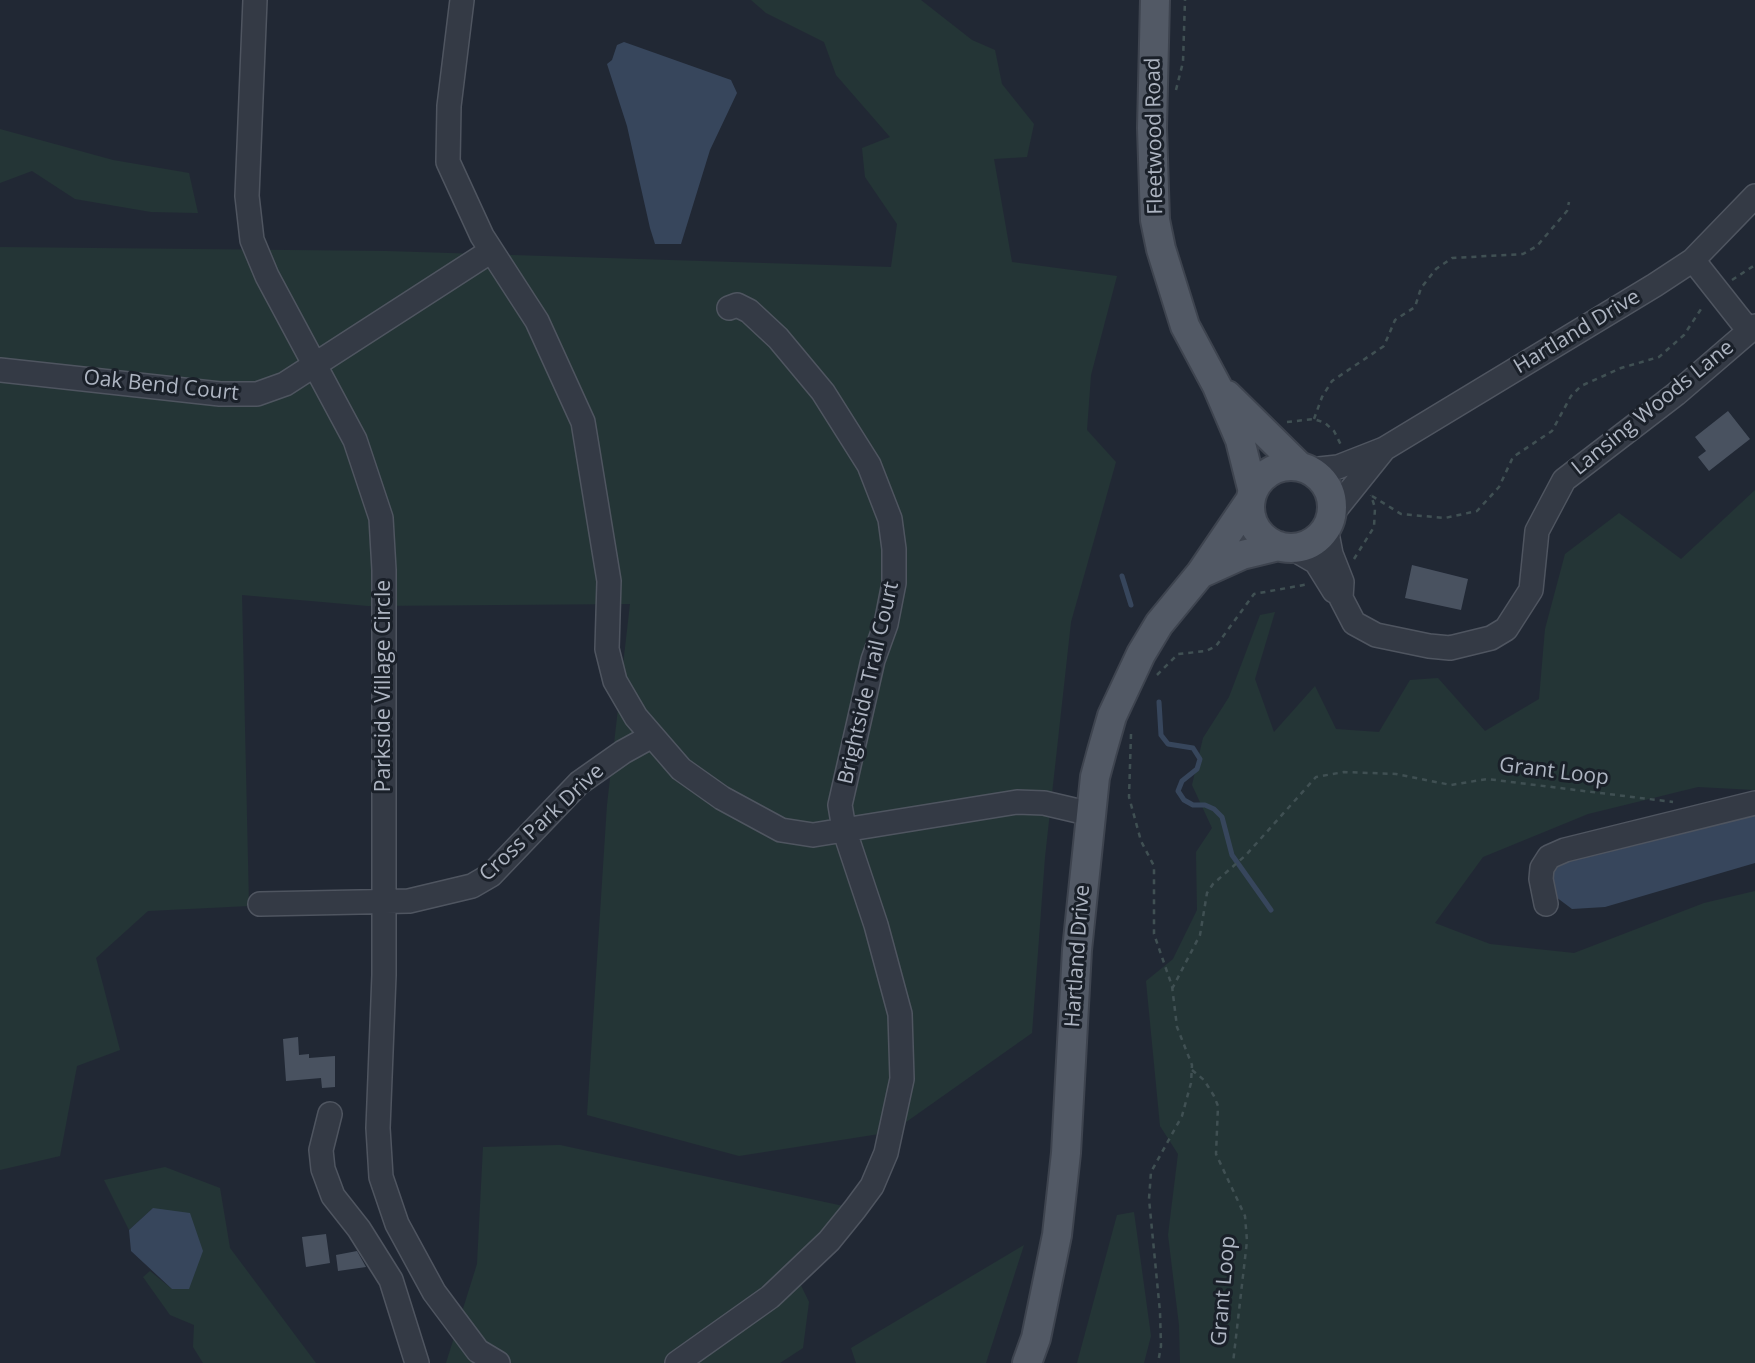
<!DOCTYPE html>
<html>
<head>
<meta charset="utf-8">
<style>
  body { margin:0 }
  canvas { display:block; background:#212834 }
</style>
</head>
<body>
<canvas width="1755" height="1363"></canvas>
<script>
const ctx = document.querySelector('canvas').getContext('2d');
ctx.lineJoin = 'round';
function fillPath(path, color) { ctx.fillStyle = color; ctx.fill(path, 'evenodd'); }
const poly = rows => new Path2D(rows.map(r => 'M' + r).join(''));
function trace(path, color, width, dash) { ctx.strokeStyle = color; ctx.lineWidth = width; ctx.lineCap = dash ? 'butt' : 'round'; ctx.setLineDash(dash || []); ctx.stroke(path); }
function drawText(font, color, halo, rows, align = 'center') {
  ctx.font = font + ' "Open Sans",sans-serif'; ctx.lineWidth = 6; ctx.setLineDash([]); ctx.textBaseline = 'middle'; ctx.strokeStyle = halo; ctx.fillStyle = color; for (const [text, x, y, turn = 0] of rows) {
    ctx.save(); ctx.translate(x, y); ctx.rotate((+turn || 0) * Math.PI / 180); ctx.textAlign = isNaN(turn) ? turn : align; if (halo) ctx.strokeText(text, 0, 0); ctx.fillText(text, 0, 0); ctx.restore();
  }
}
fillPath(poly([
  [751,0,921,0,972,40,995,50,1002,84,1034,124,1027,157,994,159,1012,262,1117,276,1091,375,1087,430,1116,462,1071,622,1045,857,1032,1033,892,1132,739,1156,587,1115,607,805,630,604,368,606,242,595,249,906,148,911,96,958,120,1050,77,1066,60,1156,0,1170,0,247,386,251,891,267,897,224,865,177,862,148,890,137,836,75,824,42,766,13],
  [0,129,113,160,189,173,198,213,151,212,75,199,32,171,0,183],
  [1755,490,1755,790,1698,787,1588,814,1483,857,1435,923,1490,944,1574,953,1704,903,1755,891,1755,1363,1180,1363,1179,1325,1168,1235,1178,1154,1160,1126,1146,981,1173,959,1197,910,1196,852,1212,828,1192,785,1203,738,1229,697,1260,615,1275,612,1255,679,1274,732,1315,686,1336,729,1379,732,1410,680,1438,678,1485,731,1539,699,1545,629,1565,554,1619,513,1681,559],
  [560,1145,848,1207,792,1267,809,1302,803,1348,780,1363,446,1363,477,1264,483,1147],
  [165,1167,220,1188,230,1248,316,1363,203,1363,193,1347,194,1325,170,1315,143,1277,150,1271,172,1289,153,1208,129,1230,104,1180],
  [1134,1212,1151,1336,1144,1363,1077,1363,1117,1215],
  [1024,1245,986,1363,856,1363,851,1348]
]), '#243536');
fillPath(poly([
  [624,42,731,80,737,93,710,150,681,244,655,244,650,228,627,126,607,64,612,60,617,45],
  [1755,809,1755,863,1605,907,1572,909,1556,897,1551,875,1563,854],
  [153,1208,190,1213,203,1251,189,1289,172,1289,131,1251,129,1230]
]), '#37465c');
trace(poly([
  [1122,576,1131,605],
  [1159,702,1161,735,1168,744,1193,748,1200,759,1197,769,1182,781,1178,791,1184,800,1193,805,1205,805,1214,809,1222,817,1232,855,1271,910]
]), '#37465c', 5);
fillPath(poly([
  [1728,411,1750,439,1709,471,1698,457,1706,451,1695,437],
  [1412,565,1468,579,1461,610,1405,598],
  [298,1037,299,1055,309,1054,309,1058,335,1056,335,1087,322,1088,321,1078,286,1081,283,1039],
  [326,1234,330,1263,306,1267,302,1237],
  [357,1251,366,1267,338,1271,336,1255]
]), '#495260');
const minor = poly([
  [255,0,247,196,252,240,267,276,355,440,381,518,384,570,384,975,378,1128,381,1177,397,1224,434,1292,478,1351,498,1363],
  [462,0,449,106,448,162,482,236,537,321,583,422,609,581,607,649,615,681,636,717,681,769,722,798,781,830,813,835,1017,802,1044,803,1091,814],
  [1693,260,1749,331],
  [0,370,220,394,257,394,285,384,491,251],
  [1310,470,1338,467,1384,449,1655,285,1693,260,1755,196],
  [1331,515,1384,449],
  [1326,528,1331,554,1342,582,1341,598,1354,623,1376,635,1429,646,1450,648,1491,638,1506,629,1531,590,1537,531,1564,480,1676,394,1755,326],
  [1292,548,1316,562,1334,591],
  [260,904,409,901,472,886,491,875,579,783,623,752,652,736],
  [1546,904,1541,879,1542,868,1549,857,1565,850,1755,803],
  [330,1114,321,1150,323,1169,333,1196,359,1229,391,1280,417,1363],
  [677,1363,770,1297,829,1241,855,1209,872,1186,886,1153,902,1079,900,1014,876,925,844,829,840,805,873,660,886,624,894,583,894,549,890,519,869,465,823,392,778,338,749,311,737,305,729,308]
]);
const major = poly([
  [1155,0,1152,128,1155,220,1161,249,1185,326,1217,386,1240,440,1253,492],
  [1227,395,1299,466],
  '1250 507a41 41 0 1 1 82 0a41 41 0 1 1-82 0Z',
  [1200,574,1242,555,1279,546],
  [1027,1363,1036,1338,1057,1235,1066,1153,1077,950,1095,777,1102,751,1112,716,1141,654,1159,624,1200,574,1251,499]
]);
trace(minor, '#4f5560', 26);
trace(major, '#3e444f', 32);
trace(poly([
  [1176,90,1183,62,1185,0],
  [1732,280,1755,265],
  [1314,419,1322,397,1332,381,1384,346,1395,320,1415,307,1421,288,1436,269,1452,258,1523,254,1537,246,1567,211,1569,202],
  [1287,422,1314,419,1325,423,1334,431,1341,445],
  [1372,496,1401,514,1445,518,1477,511,1499,487,1513,457,1552,431,1571,396,1581,386,1621,368,1659,357,1684,335,1703,306],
  [1354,559,1374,527,1375,508,1371,495],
  [1157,675,1178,654,1206,651,1216,646,1254,594,1309,584],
  [1131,734,1129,797,1141,841,1154,866,1154,934,1172,986,1177,1027,1192,1065,1191,1083,1182,1116,1151,1172,1149,1199,1160,1312,1161,1346,1158,1363],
  [1172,989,1200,935,1207,893,1213,884,1246,855,1316,777,1344,772,1396,774,1451,785,1487,779,1673,802],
  [1192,1070,1204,1080,1214,1096,1218,1106,1216,1154,1245,1216,1247,1241,1233,1363]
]), '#405053', 2.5, [5, 5]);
trace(minor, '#343a45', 23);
trace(major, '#525965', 28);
drawText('21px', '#aeb5c2', '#1a2029', [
  ["Fleetwood Road",1155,136,-91],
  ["Hartland Drive",1577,332,-31],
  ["Oak Bend Court",161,386,6],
  ["Lansing Woods Lane",1653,408,-39],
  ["Brightside Trail Court",869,683,-77],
  ["Parkside Village Circle",384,686,-90],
  ["Grant Loop",1554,772,7],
  ["Cross Park Drive",542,823,-43],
  ["Hartland Drive",1078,956,-86],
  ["Grant Loop",1224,1291,-85]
]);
</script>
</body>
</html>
